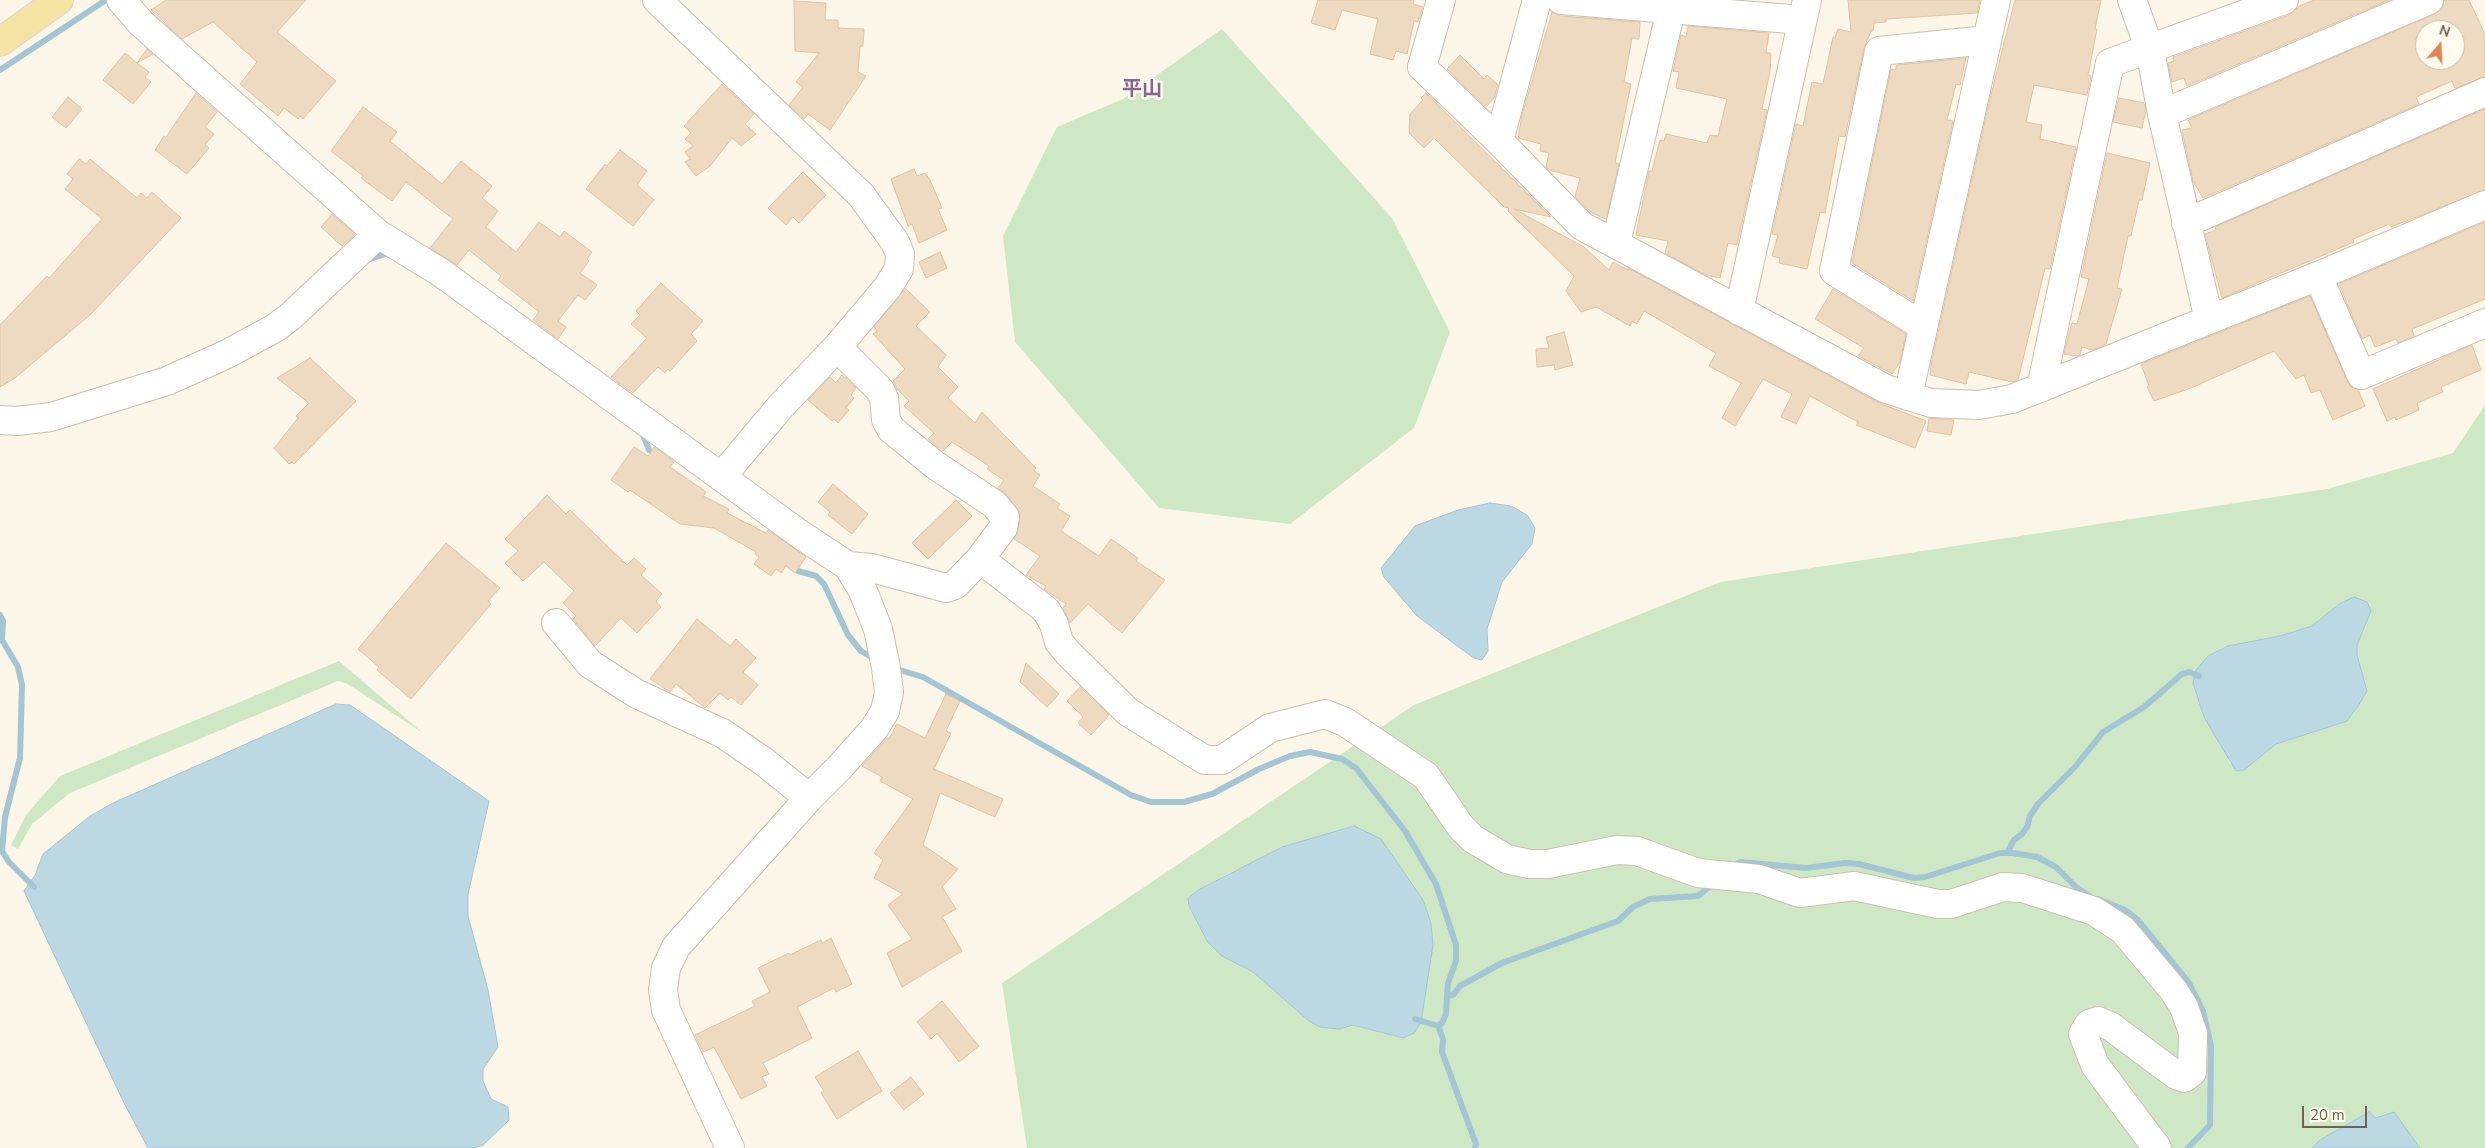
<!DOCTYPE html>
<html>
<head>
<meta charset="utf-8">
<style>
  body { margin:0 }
  #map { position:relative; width:2485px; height:1148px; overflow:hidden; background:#fbf6e7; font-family:"Nunito Sans",sans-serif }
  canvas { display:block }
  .north { position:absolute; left:2415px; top:20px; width:50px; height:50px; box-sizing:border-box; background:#fefaed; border:1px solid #c6bcad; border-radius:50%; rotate:19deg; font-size:14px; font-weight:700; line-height:20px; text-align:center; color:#73604d }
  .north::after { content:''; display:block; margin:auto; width:18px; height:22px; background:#dc8754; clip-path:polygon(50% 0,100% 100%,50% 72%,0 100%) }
  .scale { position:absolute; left:2302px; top:1106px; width:65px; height:22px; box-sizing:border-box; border:2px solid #73604d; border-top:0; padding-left:6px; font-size:15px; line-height:18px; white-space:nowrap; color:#73604d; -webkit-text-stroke:4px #fefaed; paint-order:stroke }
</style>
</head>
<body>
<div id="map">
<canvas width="2485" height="1148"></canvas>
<div class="north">N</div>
<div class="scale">20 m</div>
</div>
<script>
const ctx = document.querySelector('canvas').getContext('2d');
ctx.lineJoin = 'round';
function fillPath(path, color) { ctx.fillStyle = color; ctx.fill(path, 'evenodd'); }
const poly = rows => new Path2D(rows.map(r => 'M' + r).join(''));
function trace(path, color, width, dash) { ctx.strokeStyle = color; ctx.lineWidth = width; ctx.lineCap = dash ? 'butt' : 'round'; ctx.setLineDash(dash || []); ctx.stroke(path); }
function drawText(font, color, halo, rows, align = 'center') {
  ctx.font = font + ' "Nunito Sans","Noto Sans JP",sans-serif'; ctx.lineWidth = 5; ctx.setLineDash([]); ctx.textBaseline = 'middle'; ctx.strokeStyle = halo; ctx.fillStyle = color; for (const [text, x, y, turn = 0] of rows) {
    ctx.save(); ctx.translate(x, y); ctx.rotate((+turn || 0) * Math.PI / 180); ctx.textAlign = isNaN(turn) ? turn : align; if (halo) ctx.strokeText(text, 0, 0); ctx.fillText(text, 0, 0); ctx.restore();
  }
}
fillPath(poly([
  [1222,29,1392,218,1450,332,1414,428,1290,524,1159,508,1015,342,1003,236,1057,127,1123,99],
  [2485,405,2485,1148,2420,1148,2405,1127,2376,1118,2369,1112,2320,1140,2312,1148,1027,1148,1002,983,1414,705,1720,582,2327,489,2453,453],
  [2339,604,2371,611,2357,645,2357,655,2367,691,2358,706,2347,721,2276,744,2244,770,2236,770,2228,760,2280,636,2312,626],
  [1353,826,1423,900,1431,923,1433,945,1403,1038,1353,1025,1339,1029,1309,1021,1253,972,1222,956,1207,941,1188,898,1198,890,1233,871],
  [339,661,423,733,346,683,338,681,70,793,32,824,18,849,11,845,26,815,60,776]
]), '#cee8c6');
const water = poly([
  [1490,503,1511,506,1527,515,1535,528,1532,544,1502,582,1487,629,1488,651,1482,660,1474,658,1460,648,1416,615,1384,577,1381,568,1415,526,1458,510,1490,503],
  [2354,597,2367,602,2371,611,2357,645,2357,655,2367,691,2358,706,2347,721,2276,744,2244,770,2236,771,2204,717,2193,683,2196,670,2208,656,2228,646,2280,636,2312,626,2339,604,2354,597],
  [336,704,350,705,489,801,468,894,468,916,488,990,498,1047,483,1069,483,1081,491,1099,508,1107,509,1120,483,1145,474,1148,148,1148,124,1103,24,891,35,875,43,854,90,816,113,803,336,704],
  [1354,826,1381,839,1423,900,1431,923,1433,945,1421,1022,1414,1033,1403,1038,1353,1025,1339,1029,1320,1027,1309,1021,1253,972,1222,956,1207,941,1189,906,1188,898,1198,890,1282,847,1354,826],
  [2369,1112,2376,1118,2394,1112,2420,1148,2312,1148,2320,1140,2369,1112]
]);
fillPath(water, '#bcd8e3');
trace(water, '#a3c5d4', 1);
trace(poly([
  [0,70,106,0],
  [367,260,385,254,391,255],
  [641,430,649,450],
  [798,571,816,576,824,584,848,635,861,651,875,659],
  [0,615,3,621,2,640,18,667,22,685,20,758,5,817,2,851,9,862,34,887],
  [893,668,923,677,1131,795,1151,802,1184,802,1212,794,1259,769,1290,756,1310,752,1342,759,1356,768,1405,831,1436,884,1456,945,1456,961,1448,983,1447,996],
  [2007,853,2014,840,2022,834,2027,827,2030,816,2038,804,2075,767,2103,732,2144,707,2182,674,2189,672,2199,676],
  [1731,867,1740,862,1806,868,1845,863,1859,864,1914,878,1925,877,2000,853,2013,853,2037,857,2056,867,2076,887,2089,896],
  [2098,899,2125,910,2138,920,2189,983,2203,1011,2211,1046,2210,1125,2188,1148],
  [1415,1019,1438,1026,1442,1023,1446,1014,1447,996,1453,995,1460,986,1502,963,1618,921,1633,907,1650,899,1698,896,1714,883],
  [1438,1026,1443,1039,1442,1052,1476,1144,1475,1148]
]), '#a3c5d4', 6);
const building = poly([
  [166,0,306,0,277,32,336,81,303,119,300,116,298,119,284,108,278,116,240,84,257,62,213,22,182,39,151,10,166,0],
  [1318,0,1414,0,1413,4,1423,7,1418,22,1414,21,1407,54,1396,51,1393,60,1370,54,1378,19,1342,10,1335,30,1311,23,1318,0],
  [1848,0,1980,0,1977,13,1886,19,1886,22,1874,23,1873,31,1871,31,1864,48,1845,137,1839,136,1825,213,1820,212,1807,269,1779,263,1780,258,1772,256,1778,235,1772,234,1796,124,1803,126,1812,82,1823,84,1833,37,1835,38,1838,29,1851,32,1848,0],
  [2015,0,2101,0,2095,29,2097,29,2088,75,2091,76,2087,95,2034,85,2026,122,2042,125,2040,139,2076,147,2050,269,2045,268,2018,380,2012,382,1969,372,1966,384,1930,375,1931,365,1990,99,2015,0],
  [2314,0,2389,0,2187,86,2184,78,2172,82,2168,63,2174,61,2173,57,2289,15,2299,6,2314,0],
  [2444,0,2469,0,2485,34,2485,77,2455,88,2452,81,2416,97,2419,104,2203,198,2193,181,2182,130,2192,128,2188,120,2435,14,2442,9,2444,0],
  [2425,30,2455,30,2455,60,2425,60,2425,30],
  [794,1,826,3,825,20,838,20,838,28,864,29,863,46,860,46,858,72,866,76,830,130,808,114,804,119,789,105,803,87,796,82,819,53,795,51,794,1],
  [1552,12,1560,16,1640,22,1639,39,1632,38,1624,82,1631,84,1615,163,1619,164,1606,219,1592,213,1575,197,1580,178,1549,170,1546,167,1549,153,1540,151,1541,144,1518,138,1522,115,1552,12],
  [1688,26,1769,33,1766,53,1771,53,1770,71,1762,109,1767,110,1737,245,1728,243,1720,278,1706,275,1665,253,1668,241,1636,235,1649,171,1652,171,1660,140,1664,141,1666,134,1707,143,1710,135,1718,136,1727,99,1676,88,1679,72,1673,71,1681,35,1686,37,1688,26],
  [147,49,153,54,137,63,149,72,145,77,151,82,133,104,103,80,125,53,137,63,147,49],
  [1460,55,1484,79,1487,75,1498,85,1494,98,1486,107,1447,69,1460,55],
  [1966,58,1960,85,1956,84,1947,120,1953,121,1913,301,1852,263,1891,69,1895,70,1897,65,1966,58],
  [722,84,754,114,745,124,756,134,741,146,732,138,710,166,696,176,685,162,690,159,685,152,693,146,685,139,691,133,684,126,722,84],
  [196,93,217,112,205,127,214,134,205,145,209,148,187,174,155,150,164,136,166,137,196,93],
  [1426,93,1551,217,1514,209,1584,247,1609,270,1613,262,1628,270,1628,268,1879,403,1926,421,1915,448,1856,425,1858,422,1810,396,1796,424,1781,417,1792,394,1763,379,1735,426,1722,418,1741,383,1709,366,1716,353,1644,311,1637,324,1632,321,1630,326,1596,307,1581,312,1566,291,1574,276,1508,211,1509,208,1504,207,1434,138,1424,148,1409,133,1410,114,1423,100,1421,98,1426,93],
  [68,97,82,109,66,128,52,117,68,97],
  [2119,98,2144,103,2146,111,2142,128,2113,122,2119,98],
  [363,107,397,132,390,141,442,184,461,161,492,186,482,198,498,211,486,227,516,252,539,222,560,237,564,231,592,252,587,259,589,261,580,273,597,285,585,300,578,295,558,321,566,327,558,339,533,320,539,312,498,280,501,276,469,250,457,265,430,248,453,219,406,182,392,201,361,178,363,176,331,151,363,107],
  [2485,109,2485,190,2391,227,2389,224,2353,239,2354,242,2222,298,2205,234,2216,230,2215,227,2485,109],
  [620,150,647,171,637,185,654,200,633,226,586,189,605,164,607,166,620,150],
  [2107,153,2150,163,2142,200,2139,200,2131,236,2128,236,2117,288,2122,289,2106,344,2093,350,2082,347,2080,355,2076,356,2064,354,2070,329,2072,323,2077,324,2089,279,2081,277,2107,153],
  [79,159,86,164,90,159,137,198,141,193,147,198,152,192,181,218,91,314,15,378,0,387,0,325,47,276,49,278,102,219,65,189,73,179,67,174,79,159],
  [914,169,917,176,925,173,930,180,942,208,938,209,947,230,919,243,912,224,908,226,891,179,914,169],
  [803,172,826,195,799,223,793,217,786,225,768,208,803,172],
  [332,214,355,234,342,246,321,227,332,214],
  [2485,222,2485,299,2412,329,2414,336,2398,343,2396,339,2375,347,2370,335,2362,339,2339,284,2485,222],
  [940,252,947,268,926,278,919,262,940,252],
  [661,283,703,321,691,334,697,341,670,371,668,369,665,373,658,367,633,393,611,377,647,338,631,324,640,315,636,311,661,283],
  [905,288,930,312,916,326,946,355,938,367,958,387,948,398,975,423,982,412,1036,468,1034,471,1040,475,1033,486,1060,504,1057,508,1070,516,1061,531,1099,556,1111,539,1138,558,1136,561,1165,580,1122,633,1088,604,1070,623,1063,608,1066,604,1044,589,1046,586,1026,575,1040,556,1014,539,1018,531,1020,513,1006,494,998,488,1004,480,987,469,989,466,952,442,943,451,928,439,934,433,904,406,909,401,897,389,893,381,905,369,873,334,877,331,874,327,905,288],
  [1833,289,1906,334,1900,362,1892,374,1858,356,1864,348,1815,319,1833,289],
  [2310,296,2347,381,2351,387,2358,390,2365,406,2333,420,2320,390,2311,393,2304,375,2296,379,2274,351,2191,388,2154,401,2147,387,2149,386,2141,364,2310,296],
  [1564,332,1573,365,1555,370,1554,365,1537,367,1536,349,1549,348,1546,337,1564,332],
  [2472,345,2481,370,2441,387,2443,392,2417,403,2419,410,2396,420,2395,417,2387,421,2373,389,2472,345],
  [310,358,356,401,294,464,292,462,289,464,274,448,298,418,296,416,309,403,277,378,310,358],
  [842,375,856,388,851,395,854,398,846,408,849,410,838,423,834,419,832,421,808,400,830,377,836,383,842,375],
  [1929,418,1954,420,1951,435,1927,431,1929,418],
  [634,447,648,456,654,447,674,462,670,467,706,492,703,496,729,509,727,513,766,533,768,530,806,557,795,573,786,566,781,573,776,569,771,576,754,564,759,557,755,554,756,552,714,528,680,524,630,490,628,492,611,480,634,447],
  [833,484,868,514,852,534,828,515,830,512,818,502,833,484],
  [547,495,566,514,570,510,627,565,634,558,646,569,641,575,662,594,656,601,661,607,637,633,621,618,595,646,573,619,576,616,563,603,574,591,544,562,523,581,505,563,518,551,505,539,547,495],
  [956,500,972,516,928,559,912,543,956,500],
  [446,543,500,588,488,601,491,604,411,699,377,670,379,667,358,649,446,543],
  [697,619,730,646,736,639,756,658,743,672,758,685,741,705,731,697,728,700,720,693,705,708,676,684,670,692,650,679,697,619],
  [1026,663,1059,694,1047,707,1020,682,1026,663],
  [1080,687,1109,715,1091,735,1078,723,1083,717,1067,701,1080,687],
  [946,694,960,701,946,731,951,733,934,769,1003,799,995,817,940,793,923,845,958,869,942,887,956,909,942,917,962,951,902,987,887,953,912,939,888,905,903,894,874,878,883,860,874,853,913,799,880,781,882,777,862,766,887,738,889,739,897,724,925,738,946,694],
  [831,938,852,984,836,992,834,988,797,1007,812,1038,763,1063,769,1074,762,1077,767,1086,741,1099,714,1047,703,1052,695,1035,755,1006,752,1001,770,992,758,968,789,953,790,955,821,940,822,943,831,938],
  [942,1001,979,1046,959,1062,937,1033,931,1039,917,1022,942,1001],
  [858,1051,882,1091,837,1119,821,1093,824,1091,815,1077,858,1051],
  [911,1077,924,1094,904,1110,890,1093,911,1077]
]);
fillPath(building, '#eedac0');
trace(building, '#e0c3a2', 1);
const minor = poly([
  [121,0,141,23,378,234,440,272,801,535,848,566,863,591,878,629,886,668,889,692,885,711,874,729,839,768,809,798,676,947,666,968,663,990,666,1010,730,1148],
  [657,0,861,195,895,242,900,254,899,269,887,288,837,347,880,390,884,398,886,420,891,429,935,465,994,504,1005,517,1003,528,980,559,955,585,946,588,872,568,848,566],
  [1441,0,1422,67,1499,141,1582,226,1886,389,1931,403,1979,405,2012,399,2318,276,2485,205],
  [1561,0,1802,20],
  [2132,0,2150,50,2162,114,2209,320],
  [2162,114,2429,0],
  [1499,141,1537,0],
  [2186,223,2485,92],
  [1616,243,1671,10],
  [2318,276,2361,375,2485,323],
  [1739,311,1807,0],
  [1923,326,1834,271,1879,51,1987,40],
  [2041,388,2110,63,2284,0],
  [1908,396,1996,0],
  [0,420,17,421,51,417,167,381,227,354,275,328,291,316,378,234],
  [722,476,781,406,837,347],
  [980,559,1046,610,1054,624,1059,642,1068,653,1128,712,1205,760,1222,760,1270,728,1325,714,1345,722,1426,776,1461,827,1473,839,1507,859,1529,864,1548,864,1617,850,1637,851,1698,873,1759,879,1800,893,1854,886,1938,904,1951,904,2003,887,2022,888,2094,911,2123,930,2174,991,2184,1007,2193,1033,2192,1072,2184,1078,2176,1075,2110,1026,2098,1021,2089,1024,2083,1034,2095,1065,2157,1148],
  [556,623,590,664,637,694,722,733,763,761,809,798]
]);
const major = poly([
  [0,42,59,0]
]);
trace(minor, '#ccbfad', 30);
trace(major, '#dbd6d1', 30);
trace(minor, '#fff', 28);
trace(major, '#f5e3a4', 28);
drawText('bold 20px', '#87658f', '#fefaed', [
  ["平山",1142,90]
]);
</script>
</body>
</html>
